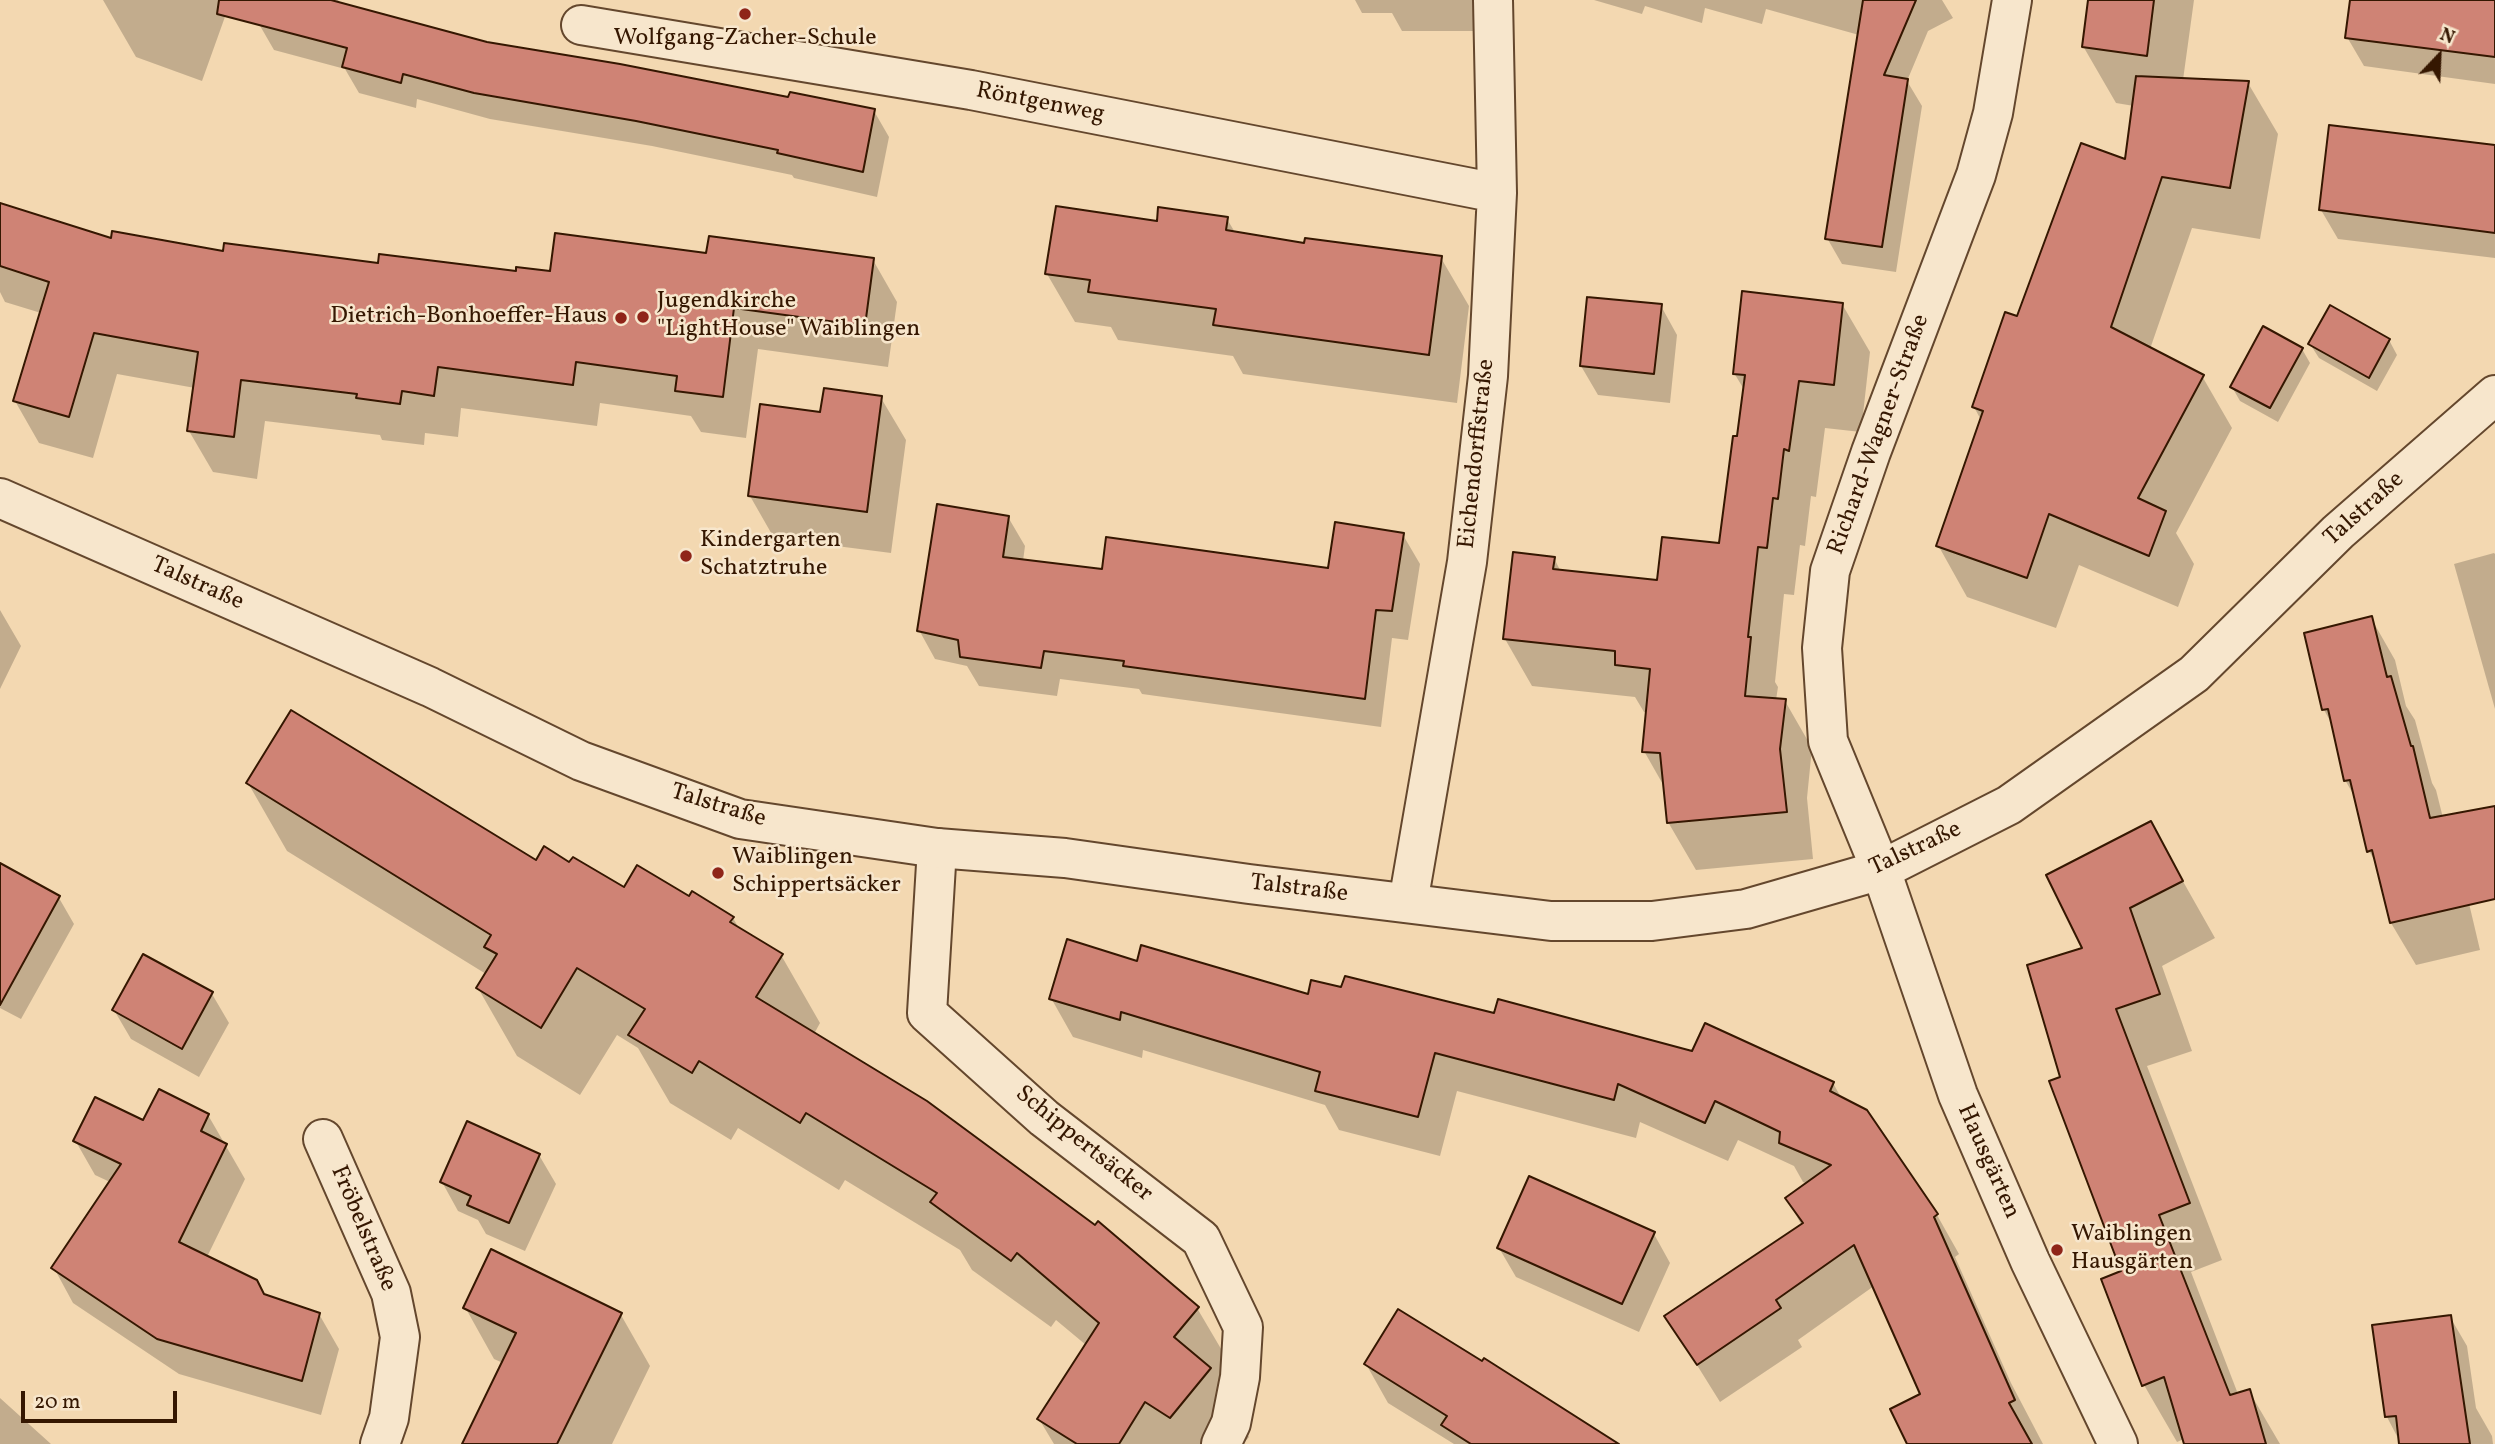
<!DOCTYPE html>
<html>
<head>
<meta charset="utf-8">
<style>
  body { margin:0 }
  #map { position:relative; width:2495px; height:1444px; overflow:hidden; background:#f3d8b1; font-family:Vollkorn,serif }
  canvas { display:block }
  .north { position:absolute; left:2404px; top:21px; width:70px; height:70px; -webkit-text-stroke:5px #f7e6cc; paint-order:stroke; rotate:23deg; font-size:19px; font-weight:700; line-height:28px; text-align:center; color:#351701 }
  .north::after { content:''; display:block; margin:auto; width:24px; height:32px; background:#351701; clip-path:polygon(50% 0,100% 100%,50% 72%,0 100%) }
  .scale { position:absolute; left:21px; top:1391px; width:156px; height:32px; box-sizing:border-box; border:4px solid #351701; border-top:0; padding-left:9px; font-size:21px; line-height:24px; white-space:nowrap; color:#351701; -webkit-text-stroke:5px #f7e6cc; paint-order:stroke }
</style>
</head>
<body>
<div id="map">
<canvas width="2495" height="1444"></canvas>
<div class="north">N</div>
<div class="scale">20 m</div>
</div>
<script>
const ctx = document.querySelector('canvas').getContext('2d');
ctx.lineJoin = 'round';
function fillPath(path, color) { ctx.fillStyle = color; ctx.fill(path, 'evenodd'); }
const poly = rows => new Path2D(rows.map(r => 'M' + r).join(''));
function trace(path, color, width, dash) { ctx.strokeStyle = color; ctx.lineWidth = width; ctx.lineCap = dash ? 'butt' : 'round'; ctx.setLineDash(dash || []); ctx.stroke(path); }
function drawText(font, color, halo, rows, align = 'center') {
  ctx.font = font + ' Vollkorn,serif'; ctx.lineWidth = 5; ctx.setLineDash([]); ctx.textBaseline = 'middle'; ctx.strokeStyle = halo; ctx.fillStyle = color; for (const [text, x, y, turn = 0] of rows) {
    ctx.save(); ctx.translate(x, y); ctx.rotate((+turn || 0) * Math.PI / 180); ctx.textAlign = isNaN(turn) ? turn : align; if (halo) ctx.strokeText(text, 0, 0); ctx.fillText(text, 0, 0); ctx.restore();
  }
}
fillPath(poly([
  [103,0,231,0,202,81,136,57],
  [265,0,338,0,341,4,487,43,790,99,874,111,889,137,877,197,794,178,792,175,652,146,490,119,417,99,416,108,359,93,345,69,274,50,259,24],
  [1355,0,1476,0,1476,31,1402,31,1392,13,1362,13],
  [1594,0,1942,0,1953,18,1928,31,1907,81,1922,106,1896,272,1842,264,1827,238,1859,35,1766,9,1762,24,1705,8,1702,23,1645,6,1642,14],
  [2089,0,2194,0,2183,80,2248,83,2278,134,2260,239,2192,228,2150,349,2202,376,2232,428,2176,533,2194,564,2178,607,2079,565,2056,628,1967,597,1938,545,1981,420,1974,407,2018,318,2127,161,2134,106,2116,103,2083,46],
  [2352,0,2495,0,2495,84,2364,66,2347,37],
  [2495,147,2495,258,2338,239,2321,210],
  [0,205,112,240,225,253,380,265,552,273,708,255,873,260,897,302,888,367,758,349,746,438,701,432,691,416,600,403,597,426,461,408,458,437,425,433,424,445,382,440,380,435,265,421,257,479,213,472,189,431,195,388,117,374,93,458,39,443,15,401,41,313,5,302,0,292],
  [1227,219,1236,234,1306,245,1441,258,1469,306,1457,403,1243,374,1233,356,1118,340,1111,327,1075,322,1047,274,1158,223],
  [1842,304,1870,352,1861,432,1825,428,1816,497,1811,496,1805,546,1800,545,1794,595,1784,594,1775,682,1778,687,1776,700,1785,701,1812,748,1807,798,1813,859,1696,870,1668,822,1665,788,1644,751,1648,713,1644,712,1635,697,1532,686,1505,639,1554,558,1561,572,1659,582,1720,545,1745,391,1734,373],
  [1661,306,1677,335,1670,403,1598,395,1581,366],
  [2389,340,2397,355,2377,391,2319,358,2310,344],
  [2302,349,2310,363,2278,422,2240,401,2232,387],
  [881,398,906,440,891,553,774,538,750,496,822,414],
  [1008,517,1025,546,1023,561,1103,571,1330,570,1403,535,1420,564,1408,640,1392,638,1381,727,1142,694,1139,689,1060,679,1057,696,979,686,967,666,935,659,919,630],
  [2494,553,2495,554,2495,709,2454,564],
  [0,610,21,646,0,689],
  [2371,618,2395,660,2406,706,2415,720,2432,783,2436,790,2450,846,2459,861,2480,950,2416,965,2391,923,2379,868,2369,851,2356,799,2345,780,2333,726,2324,710,2306,634],
  [248,783,536,863,570,864,624,890,689,899,733,918,740,930,781,955,820,1023,814,1034,1197,1308,1237,1376,1223,1392,1249,1437,1243,1444,1054,1444,1039,1419,1086,1345,1056,1320,1051,1327,972,1270,960,1250,845,1180,839,1190,738,1128,731,1140,670,1103,638,1048,617,1035,580,1095,517,1056,478,988,486,974,287,851],
  [2150,823,2215,938,2162,966,2192,1051,2147,1066,2222,1260,2191,1272,2238,1394,2249,1391,2280,1444,2185,1444,2184,1439,2177,1442,2144,1385,2123,1272,2062,1078,2084,949],
  [0,865,59,898,74,924,21,1019,0,1008],
  [1138,963,1309,997,1495,1015,1693,1053,1833,1083,1843,1101,1866,1113,1937,1215,1959,1254,1955,1257,2011,1383,2043,1444,1909,1444,1922,1395,1874,1286,1798,1340,1802,1347,1720,1402,1667,1317,1802,1226,1787,1199,1808,1184,1803,1182,1794,1166,1738,1140,1728,1161,1640,1122,1636,1138,1457,1091,1440,1156,1339,1130,1325,1105,1143,1050,1142,1058,1073,1037,1051,998],
  [212,994,229,1023,199,1077,131,1039,114,1010],
  [208,1115,245,1179,207,1257,265,1296,319,1314,339,1349,321,1415,179,1374,73,1303,54,1268,110,1182,95,1175,75,1140,144,1122],
  [539,1155,556,1184,525,1251,486,1234,478,1220,458,1211,442,1182],
  [1654,1234,1670,1263,1639,1332,1516,1277,1499,1248],
  [465,1307,621,1315,650,1366,612,1444,464,1444,503,1363,494,1359],
  [2450,1317,2467,1346,2476,1408,2492,1436,2493,1444,2401,1444,2387,1417],
  [1366,1364,1615,1444,1454,1444,1388,1403],
  [0,1398,51,1444,0,1444]
]), '#0003');
const building = poly([
  [219,0,331,0,487,42,620,64,788,97,790,92,875,109,863,172,777,153,778,150,636,121,474,93,403,74,401,83,342,67,347,48,217,14,219,0],
  [1863,0,1916,0,1884,75,1908,79,1882,247,1825,239,1863,0],
  [2088,0,2154,0,2147,56,2082,47,2088,0],
  [2350,0,2495,0,2495,57,2345,38,2350,0],
  [2136,76,2249,81,2230,188,2162,177,2111,327,2204,375,2138,498,2166,511,2149,556,2049,514,2027,578,1936,546,1983,411,1972,407,2005,312,2017,316,2081,143,2125,159,2136,76],
  [2329,125,2495,145,2495,233,2319,210,2329,125],
  [0,203,111,238,112,231,223,251,224,243,378,263,379,254,516,271,516,267,550,271,555,233,706,253,709,236,874,258,865,326,734,308,723,397,675,391,677,376,576,362,573,385,438,367,434,396,402,391,400,404,356,398,357,394,241,380,234,437,187,431,198,352,94,333,69,417,13,401,49,282,0,266,0,203],
  [1056,206,1157,221,1158,207,1228,217,1226,230,1304,243,1305,238,1442,256,1429,355,1213,325,1216,309,1088,292,1090,280,1045,274,1056,206],
  [1742,291,1843,303,1834,385,1799,381,1789,451,1784,449,1778,499,1773,498,1767,548,1758,547,1748,637,1751,637,1745,696,1786,699,1780,749,1787,812,1667,823,1660,753,1642,752,1650,669,1615,665,1615,651,1503,639,1513,552,1555,557,1553,569,1657,580,1662,537,1719,543,1733,436,1737,436,1745,375,1733,374,1742,291],
  [1587,297,1662,304,1654,374,1580,366,1587,297],
  [2330,305,2390,339,2369,378,2308,344,2330,305],
  [2263,326,2303,348,2270,408,2230,387,2263,326],
  [824,388,882,396,867,512,748,496,760,404,820,412,824,388],
  [937,504,1009,516,1003,557,1102,569,1106,537,1328,568,1335,522,1404,533,1392,611,1376,610,1365,699,1123,666,1124,661,1044,651,1041,668,960,657,958,640,917,631,937,504],
  [2372,616,2387,677,2391,676,2411,746,2413,746,2430,818,2495,806,2495,899,2390,923,2372,850,2367,852,2350,780,2344,781,2328,709,2322,710,2304,633,2372,616],
  [291,710,536,860,544,846,569,862,573,857,624,887,637,865,689,896,692,891,734,917,730,922,783,954,756,997,927,1101,1095,1225,1098,1221,1199,1307,1174,1337,1211,1368,1170,1418,1145,1402,1119,1444,1077,1444,1037,1419,1099,1323,1017,1253,1011,1261,930,1202,937,1193,806,1113,800,1123,699,1061,692,1073,628,1035,645,1009,577,968,541,1028,476,988,497,954,484,947,491,935,246,783,291,710],
  [2151,821,2183,881,2130,908,2160,994,2116,1009,2190,1203,2159,1215,2230,1395,2250,1389,2266,1444,2184,1444,2164,1377,2142,1386,2101,1279,2121,1271,2049,1081,2060,1077,2027,965,2082,948,2046,875,2151,821],
  [0,863,60,896,0,1005,0,863],
  [1067,939,1137,961,1141,945,1308,994,1311,980,1341,987,1345,976,1494,1013,1498,999,1692,1051,1705,1023,1834,1082,1830,1091,1867,1110,1938,1214,1934,1217,2015,1400,2009,1403,2032,1444,1907,1444,1890,1409,1920,1394,1854,1245,1776,1300,1781,1308,1697,1365,1664,1316,1803,1223,1785,1198,1831,1165,1779,1143,1780,1132,1715,1101,1705,1123,1618,1084,1614,1100,1435,1053,1418,1117,1315,1091,1320,1072,1121,1012,1120,1020,1049,999,1067,939],
  [143,954,213,992,182,1049,112,1010,143,954],
  [159,1089,209,1114,201,1131,227,1144,179,1242,257,1280,264,1294,320,1313,302,1381,157,1339,51,1268,121,1164,73,1141,95,1097,143,1120,159,1089],
  [467,1121,540,1154,509,1223,467,1205,471,1196,440,1182,467,1121],
  [1529,1176,1655,1232,1622,1304,1497,1248,1529,1176],
  [491,1249,622,1313,557,1444,462,1444,516,1333,463,1308,491,1249],
  [1398,1309,1482,1361,1484,1358,1619,1444,1471,1444,1441,1425,1447,1416,1364,1364,1398,1309],
  [2451,1315,2470,1444,2399,1444,2396,1416,2385,1417,2372,1325,2451,1315]
]);
fillPath(building, '#cf8375');
trace(building, '#351701', 2);
const minor = poly([
  [2012,0,1993,113,1976,175,1871,452,1830,571,1822,648,1828,741,1881,870,1958,1095,2030,1261,2118,1444],
  [581,25,971,90,1497,193],
  [937,848,927,1013,1044,1118,1201,1239,1243,1327,1240,1377,1231,1423,1221,1444],
  [1408,903,1467,562,1488,376,1497,193,1493,0],
  [323,1139,391,1293,400,1337,389,1418,380,1444]
]);
const tertiary = poly([
  [0,498,430,687,581,761,740,819,937,848,1065,858,1249,884,1551,921,1652,921,1746,909,1881,870,2009,805,2194,674,2338,532,2495,395]
]);
trace(minor, '#64472d', 42);
trace(tertiary, '#64472d', 42);
trace(minor, '#f7e6cc', 38);
trace(tertiary, '#f7e6cc', 38);
for (const [x, y, r, color] of [
  [745,14,7,"#8f2418"],
  [643,317,7,"#8f2418"],
  [621,318,7,"#8f2418"],
  [686,556,7,"#8f2418"],
  [718,873,7,"#8f2418"],
  [2057,1250,7,"#8f2418"]
]) { const dot = new Path2D(); dot.arc(x, y, r, 0, 2 * Math.PI); ctx.fillStyle = color; ctx.fill(dot); trace(dot, '#f7e6cc', 2.5); }
drawText('24px', '#351701', '#f7e6cc', [
  ["Wolfgang-Zacher-Schule",745,40,"center"],
  ["Jugendkirche",657,303],
  ["\"LightHouse\" Waiblingen",657,331],
  ["Dietrich-Bonhoeffer-Haus",607,318,"right"],
  ["Kindergarten",700,542],
  ["Schatztruhe",700,570],
  ["Waiblingen",732,859],
  ["Schippertsäcker",732,887],
  ["Waiblingen",2071,1236],
  ["Hausgärten",2071,1264]
], 'left');
drawText('24px', '#351701', '#f7e6cc', [
  ["Röntgenweg",1040,104,11],
  ["Richard-Wagner-Straße",1880,435,-70],
  ["Eichendorffstraße",1478,454,-84],
  ["Talstraße",2365,510,-42],
  ["Talstraße",197,585,24],
  ["Talstraße",718,807,17],
  ["Talstraße",1916,850,-25],
  ["Talstraße",1299,890,7],
  ["Schippertsäcker",1083,1145,39],
  ["Hausgärten",1987,1162,66],
  ["Fröbelstraße",362,1229,67]
]);
</script>
</body>
</html>
